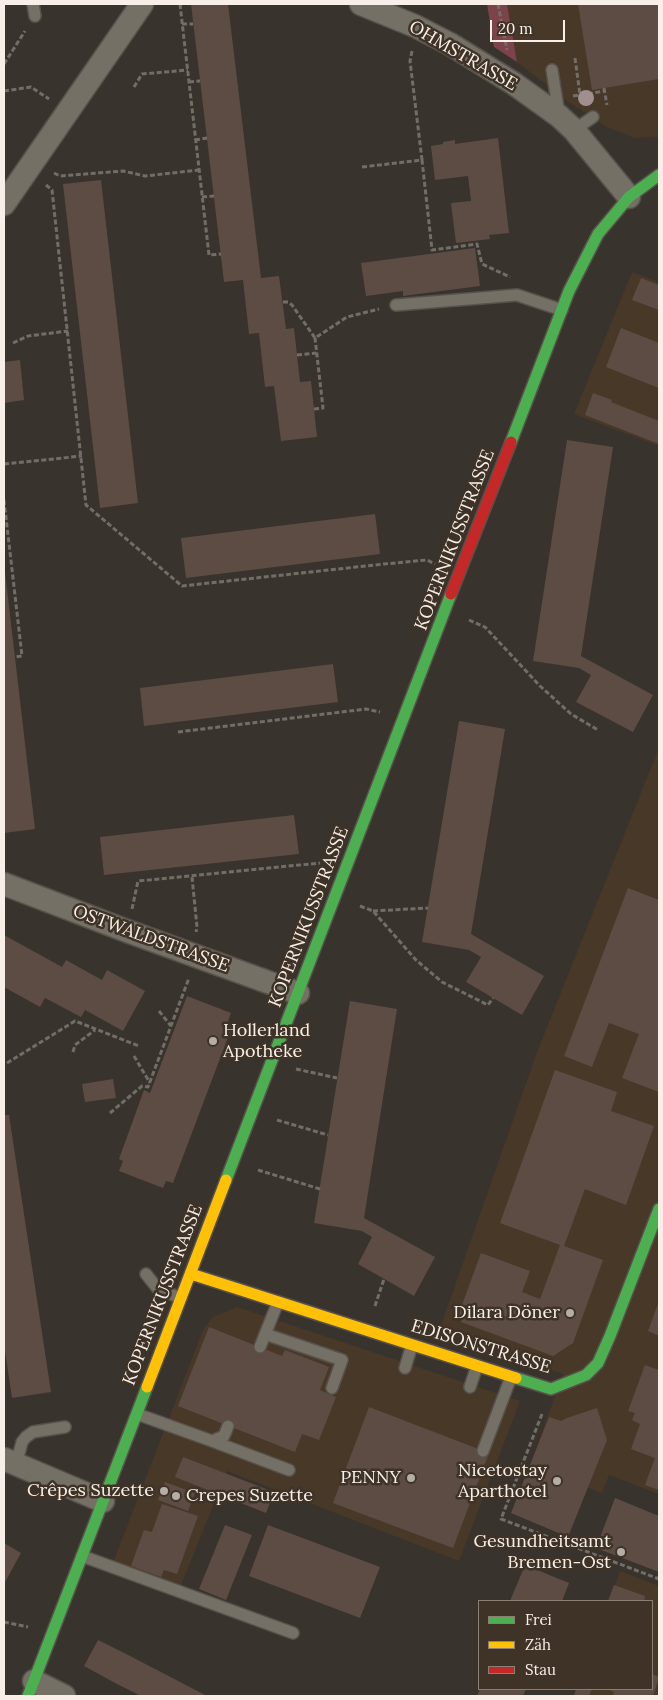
<!DOCTYPE html>
<html>
<head>
<meta charset="utf-8">
<style>
  body { margin:0 }
  #map { position:relative; width:663px; height:1700px; overflow:hidden; background:#39332d; font-family:Lora,serif }
  canvas { display:block }
  .frame { position:absolute; inset:0; border:5px solid #f8f0e8; pointer-events:none }
  .legend { position:absolute; left:478px; top:1600px; width:175px; height:90px; box-sizing:border-box; background:#3f3327; border:1px solid #897f74; margin:0; padding:6px 9px; list-style:none; font-size:15px; color:#f8f0e8 }
  .legend li { display:flex; align-items:center; gap:10px; height:25px }
  .legend b { width:25px; border:1px solid #897f74 }
  .scale { position:absolute; left:490px; top:20px; width:75px; height:22px; box-sizing:border-box; border:2px solid #f8f0e8; border-top:0; padding-left:6px; font-size:15px; line-height:18px; white-space:nowrap; color:#f8f0e8; -webkit-text-stroke:4px #3f3327; paint-order:stroke }
</style>
</head>
<body>
<div id="map">
<canvas width="663" height="1700"></canvas>
<div class="frame"></div>
<ul class="legend">
<li><b style="height:6px;background:#4caf50"></b>Frei</li>
<li><b style="height:6px;background:#ffc107"></b>Zäh</li>
<li><b style="height:6px;background:#c62828"></b>Stau</li>
</ul>
<div class="scale">20 m</div>
</div>
<script>
const ctx = document.querySelector('canvas').getContext('2d');
ctx.lineJoin = 'round';
function fillPath(path, color) { ctx.fillStyle = color; ctx.fill(path, 'evenodd'); }
const poly = rows => new Path2D(rows.map(r => 'M' + r).join(''));
function trace(path, color, width, dash) { ctx.strokeStyle = color; ctx.lineWidth = width; ctx.lineCap = dash ? 'butt' : 'round'; ctx.setLineDash(dash || []); ctx.stroke(path); }
function drawText(font, color, halo, rows, align = 'center') {
  ctx.font = font + ' Lora,serif'; ctx.lineWidth = 5; ctx.setLineDash([]); ctx.textBaseline = 'middle'; ctx.strokeStyle = halo; ctx.fillStyle = color; for (const [text, x, y, turn = 0] of rows) {
    ctx.save(); ctx.translate(x, y); ctx.rotate((+turn || 0) * Math.PI / 180); ctx.textAlign = isNaN(turn) ? turn : align; if (halo) ctx.strokeText(text, 0, 0); ctx.fillText(text, 0, 0); ctx.restore();
  }
}
fillPath(poly([
  [507,4,659,4,659,137,635,138,607,127,570,103,517,62],
  [632,272,659,282,659,446,574,414],
  [659,748,659,1494,609,1475,602,1493,530,1466,563,1374,439,1331,537,1052],
  [237,1307,520,1401,459,1561,227,1471,177,1595,109,1573,203,1330,213,1317],
  [620,1571,659,1586,659,1696,573,1696,576,1689,652,1689,652,1601,609,1601]
]), '#483828');
fillPath(poly([
  [487,4,507,4,517,62,494,47]
]), '#7c434b');
fillPath(poly([
  [191,4,228,4,261,278,279,276,286,329,294,328,300,382,311,381,317,437,281,441,274,386,265,387,259,333,249,334,243,280,224,282],
  [578,4,659,4,659,79,592,90],
  [498,138,509,233,489,235,490,239,456,243,451,203,471,201,468,176,435,180,431,146,443,144,443,142,455,140,455,144],
  [101,180,138,503,100,508,63,184],
  [475,248,480,286,403,296,403,291,366,296,361,263],
  [641,278,659,285,659,310,632,300],
  [621,328,659,343,659,388,606,367],
  [20,360,24,400,4,403,4,362],
  [593,393,612,400,611,402,659,421,659,444,585,415],
  [567,440,613,447,581,656,653,695,633,732,576,702,591,675,579,668,533,661],
  [375,514,380,554,186,578,181,538],
  [4,572,5,572,35,829,4,833],
  [333,664,338,702,144,726,140,688],
  [459,721,505,729,471,934,544,976,522,1015,466,982,481,957,469,950,422,942],
  [294,815,299,854,104,875,100,837],
  [628,888,659,900,659,1092,622,1078,639,1034,609,1023,592,1067,564,1056],
  [4,935,62,967,66,960,102,980,107,970,145,991,123,1031,85,1010,81,1017,45,998,40,1007,4,987],
  [187,996,231,1013,228,1021,233,1024,173,1183,166,1181,163,1188,119,1171,123,1161,119,1159,144,1090,150,1093],
  [350,1001,397,1009,364,1218,435,1257,414,1296,358,1264,372,1237,362,1231,314,1223],
  [555,1070,617,1092,611,1111,654,1126,626,1205,585,1189,564,1246,603,1260,573,1343,553,1356,461,1322,463,1317,458,1316,481,1253,530,1271,522,1292,540,1299,560,1245,500,1223],
  [113,1079,116,1098,85,1102,82,1084],
  [4,1115,9,1115,51,1392,12,1398,4,1344],
  [659,1301,659,1336,648,1331],
  [209,1327,282,1356,285,1350,329,1367,320,1390,336,1397,319,1440,302,1434,295,1452,178,1406],
  [645,1365,659,1370,659,1490,645,1485,655,1458,631,1449,640,1424,632,1420,635,1413,628,1411],
  [369,1407,489,1453,453,1548,333,1503],
  [597,1408,607,1440,568,1537,511,1513,549,1417,561,1421,567,1418],
  [183,1457,274,1492,266,1513,175,1477],
  [165,1482,195,1493,188,1511,158,1500],
  [615,1498,659,1516,659,1572,596,1548],
  [162,1504,198,1516,177,1574,164,1570,161,1577,131,1566,144,1530,152,1532],
  [225,1525,252,1535,226,1600,199,1589],
  [268,1525,380,1567,360,1618,249,1576],
  [4,1543,21,1553,4,1584],
  [525,1565,569,1583,562,1601,510,1601],
  [614,1585,645,1596,644,1601,608,1601],
  [98,1640,132,1657,207,1696,141,1696,117,1684,84,1666],
  [652,1674,659,1677,653,1696,613,1696,614,1692,607,1689,652,1689],
  [480,1689,526,1689,523,1696,477,1696],
  [576,1689,592,1689,589,1696,574,1696]
]), '#5d4c44');
const lane = poly([
  [33,4,35,16],
  [552,70,559,114],
  [574,130,593,117],
  [396,305,517,295,562,310],
  [146,1274,158,1289,181,1298],
  [265,1334,342,1360,332,1388],
  [260,1347,278,1302],
  [405,1368,412,1345],
  [470,1387,477,1366],
  [137,1414,212,1441,224,1436,228,1426],
  [212,1441,289,1470],
  [483,1451,511,1377],
  [16,1465,22,1442,26,1437,33,1432,65,1427],
  [82,1556,293,1633]
]);
const street = poly([
  [361,4,415,26,450,44,513,83,559,116,574,130,629,197],
  [4,204,142,4],
  [4,884,127,931,298,993],
  [4,1459,103,1501],
  [34,1681,64,1696]
]);
const fast = poly([
  [511,442,569,291,598,234,629,197,659,175],
  [226,1180,451,594],
  [516,1378,551,1389,586,1375,598,1363,610,1336,659,1209],
  [28,1696,147,1387]
]);
const slow = poly([
  [191,1274,516,1378],
  [147,1387,226,1180]
]);
const jam = poly([
  [451,594,511,442]
]);
trace(lane, '#57514c', 14);
trace(street, '#57514c', 25);
trace(fast, '#57514c', 14);
trace(slow, '#57514c', 14);
trace(jam, '#57514c', 14);
trace(poly([
  [180,4,209,255,221,254],
  [498,4,507,50],
  [182,24,193,24],
  [412,51,410,61,422,160],
  [575,58,580,95],
  [4,64,25,31],
  [189,82,200,81],
  [134,87,142,74,188,70],
  [604,88,607,105],
  [4,91,31,87,49,99],
  [573,96,605,91],
  [195,140,207,138],
  [362,167,422,160,432,250,477,244,482,264,510,277],
  [54,173,60,176,123,171,145,176,199,170],
  [46,185,52,190,86,505,182,586,384,564,427,560,435,564],
  [202,197,214,196],
  [283,302,288,302,292,305,315,338,347,317,379,309],
  [13,343,28,336,68,331],
  [297,355,316,353],
  [314,409,323,408,315,338],
  [4,464,82,456],
  [4,500,22,656,15,657],
  [469,620,485,627,540,686,571,714,598,730],
  [178,732,366,709,380,712],
  [192,877,197,927,196,932],
  [360,906,373,911,416,960,442,982,488,1005,493,998],
  [132,909,138,881,320,863],
  [373,911,428,908],
  [159,1011,171,1026],
  [73,1052,75,1045,95,1030],
  [134,1056,150,1083],
  [7,1063,75,1021,139,1046],
  [296,1069,337,1078],
  [110,1113,142,1086,148,1087,189,978],
  [277,1120,328,1135],
  [258,1170,320,1189],
  [375,1306,384,1279],
  [542,1414,501,1519,659,1579],
  [4,1622,28,1627]
]), '#726e67', 3, [5, 2.5]);
trace(lane, '#747065', 11);
trace(street, '#747065', 22);
trace(fast, '#4caf50', 11);
trace(slow, '#ffc107', 11);
trace(jam, '#c62828', 11);
ctx.fillStyle = '#9f8f8e';
for (const [x, y] of [
  [586,98]
]) { ctx.beginPath(); ctx.arc(x, y, 8, 0, 2 * Math.PI); ctx.fill(); }
for (const [x, y, r, color] of [
  [213,1041,5,"#b5aea7"],
  [570,1313,5,"#b5aea7"],
  [411,1478,5,"#b5aea7"],
  [557,1481,5,"#b5aea7"],
  [164,1491,5,"#b5aea7"],
  [176,1496,5,"#b5aea7"],
  [621,1552,5,"#b5aea7"]
]) { const dot = new Path2D(); dot.arc(x, y, r, 0, 2 * Math.PI); ctx.fillStyle = color; ctx.fill(dot); trace(dot, '#3f3327', 2); }
drawText('18px', '#f8f0e8', '#3f3327', [
  ["OHMSTRASSE",463,56,30],
  ["KOPERNIKUSSTRASSE",455,540,-69],
  ["KOPERNIKUSSTRASSE",309,917,-69],
  ["OSTWALDSTRASSE",151,939,20],
  ["KOPERNIKUSSTRASSE",163,1295,-69],
  ["EDISONSTRASSE",481,1347,17]
]);
drawText('18px', '#f8f0e8', '#3f3327', [
  ["Hollerland",223,1031,"left"],
  ["Apotheke",223,1052,"left"],
  ["Dilara Döner",560,1313],
  ["Nicetostay",547,1471],
  ["Aparthotel",547,1492],
  ["PENNY",401,1478],
  ["Crêpes Suzette",154,1491],
  ["Crepes Suzette",186,1496,"left"],
  ["Gesundheitsamt",611,1542],
  ["Bremen-Ost",611,1563]
], 'right');
</script>
</body>
</html>
